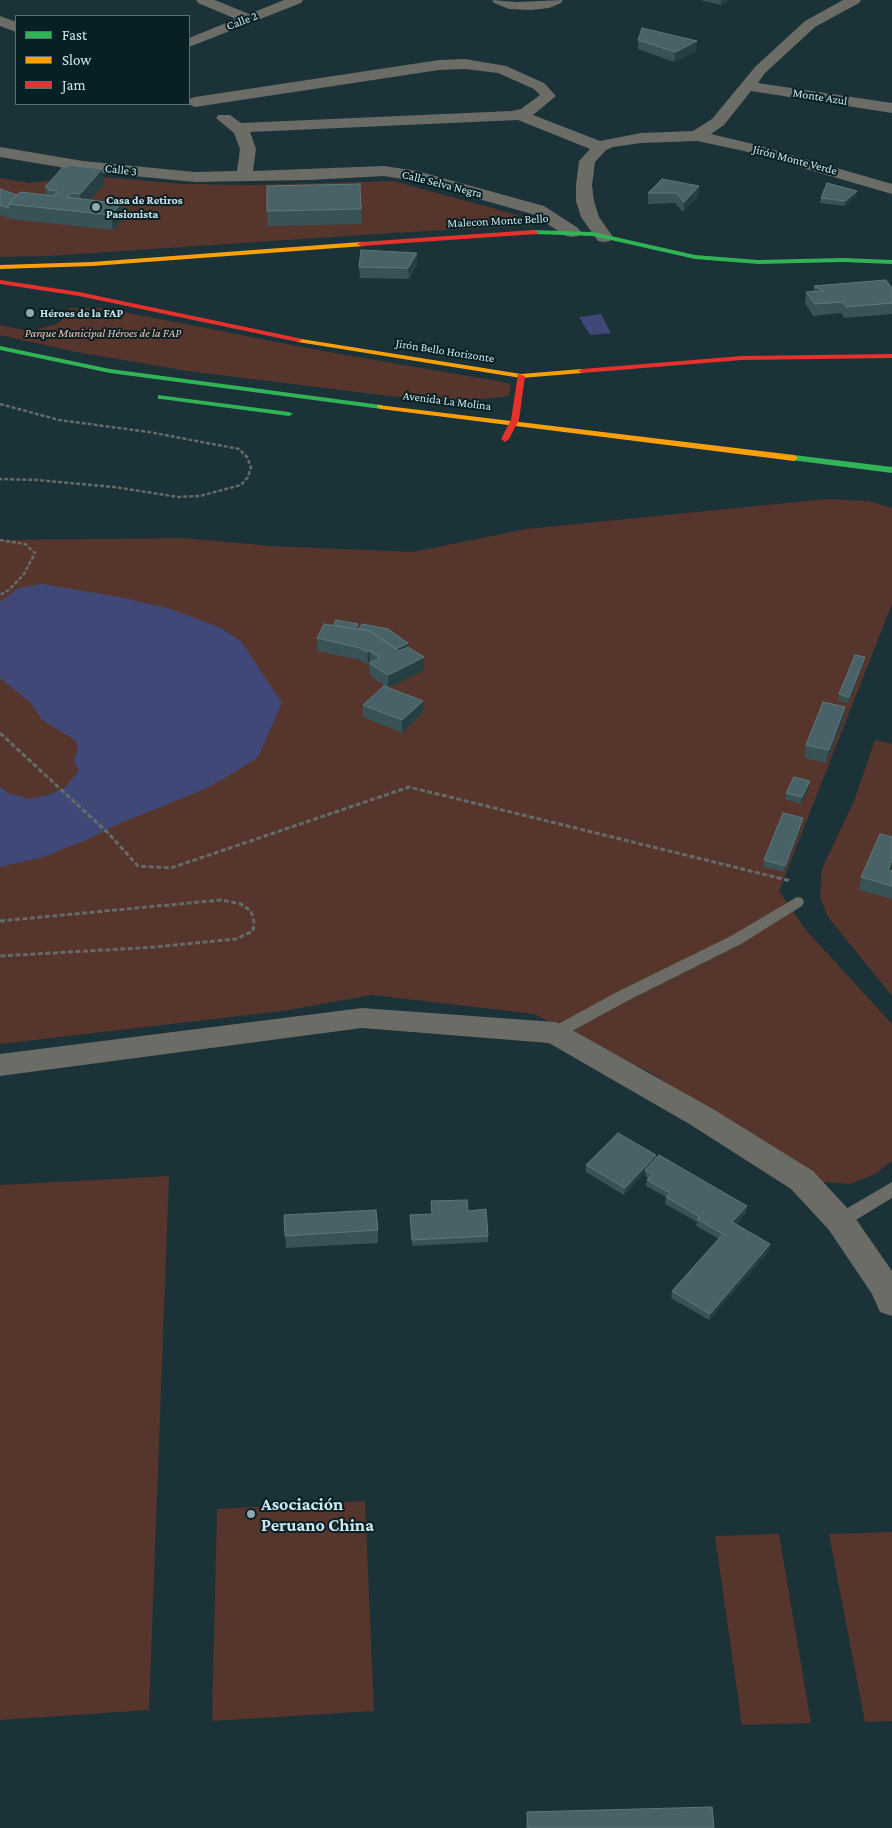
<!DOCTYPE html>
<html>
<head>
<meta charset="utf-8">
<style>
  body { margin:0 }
  #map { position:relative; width:892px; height:1828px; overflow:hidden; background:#1b3238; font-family:"Crimson Pro",serif }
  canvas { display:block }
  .legend { position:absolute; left:15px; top:15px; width:175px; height:90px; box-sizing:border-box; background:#081f24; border:1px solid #576f75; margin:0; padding:6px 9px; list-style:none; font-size:15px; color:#cde8ef }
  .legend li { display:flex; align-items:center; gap:10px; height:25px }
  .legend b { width:25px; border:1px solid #576f75 }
</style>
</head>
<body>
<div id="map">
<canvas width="892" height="1828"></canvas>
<ul class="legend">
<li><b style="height:6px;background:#30b455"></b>Fast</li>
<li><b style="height:6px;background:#ff9f0a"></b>Slow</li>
<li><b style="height:6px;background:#e5322d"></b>Jam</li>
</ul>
</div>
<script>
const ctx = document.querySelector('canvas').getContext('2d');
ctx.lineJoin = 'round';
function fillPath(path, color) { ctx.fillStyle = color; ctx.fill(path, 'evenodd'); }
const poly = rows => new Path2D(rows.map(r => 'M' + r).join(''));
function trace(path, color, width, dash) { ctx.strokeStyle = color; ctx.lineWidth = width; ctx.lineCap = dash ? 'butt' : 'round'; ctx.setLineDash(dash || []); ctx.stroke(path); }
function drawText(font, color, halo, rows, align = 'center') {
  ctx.font = font + ' "Crimson Pro",serif'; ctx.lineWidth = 4; ctx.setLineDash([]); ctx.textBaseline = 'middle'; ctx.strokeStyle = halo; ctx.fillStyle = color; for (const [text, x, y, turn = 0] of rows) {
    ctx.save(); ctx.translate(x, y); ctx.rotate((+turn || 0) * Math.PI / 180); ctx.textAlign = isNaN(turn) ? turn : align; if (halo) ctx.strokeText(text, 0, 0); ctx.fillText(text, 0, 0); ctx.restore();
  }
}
fillPath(poly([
  [92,176,183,184,254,185,393,181,529,218,534,222,532,225,518,226,392,233,49,256,0,257,0,178,29,183],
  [68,308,103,308,323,351,497,381,511,384,509,396,447,403,187,371,71,351,0,335,0,325,24,330,35,330,57,324,68,314],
  [826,499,868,501,892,508,892,604,779,891,806,930,892,1024,892,1161,875,1174,850,1184,823,1182,653,1074,534,1014,372,995,282,1011,0,1044,0,540,183,538,272,546,413,552,526,529],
  [875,740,892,744,892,996,828,917,820,897,822,869,854,801],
  [169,1176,149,1710,0,1720,0,1185],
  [365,1501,374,1711,212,1721,217,1509],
  [892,1532,892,1721,865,1722,829,1534],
  [779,1534,811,1723,742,1725,715,1536]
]), '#56352c');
fillPath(poly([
  [601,314,611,333,590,335,579,317],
  [42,584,119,597,171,609,221,628,241,641,282,703,258,757,235,772,205,789,118,824,84,841,43,857,0,867,0,787,10,794,30,799,48,795,64,788,79,771,74,761,78,748,75,740,42,720,31,703,0,678,0,602,18,588]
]), '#404878');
trace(poly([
  [0,404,59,420,149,432,239,449,247,457,251,467,248,477,241,485,200,496,178,497,114,487,37,480,0,479],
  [0,540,25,544,35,553,24,574,9,590,0,595]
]), '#646b68', 2.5, [4, 2]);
trace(poly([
  [0,733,108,833,138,866,171,868,409,787,791,881],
  [0,921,221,900,241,904,251,911,254,922,253,931,236,939,156,947,0,956]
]), '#646b68', 3, [5, 2.5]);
fillPath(poly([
  [797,897,802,898,804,902,802,906,741,944,629,1000,561,1037,555,1039,549,1037,547,1033,549,1029,617,992,731,936,797,897],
  [892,1182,892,1198,846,1226,840,1228,834,1226,831,1221,834,1216,892,1182]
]), '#6b6c65');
fillPath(poly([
  [196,0,215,0,249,14,284,0,303,0,301,3,189,47,189,38,236,19,198,3,196,0],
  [492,0,516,2,563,0,561,3,549,8,531,10,509,9,494,3,492,0],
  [843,0,861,0,859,3,815,27,765,73,758,83,892,103,892,113,751,91,724,125,711,134,753,144,892,184,892,194,744,151,697,141,641,143,613,147,606,150,595,162,592,185,594,201,599,217,613,237,610,241,604,242,598,241,581,217,576,201,576,185,579,161,590,149,518,120,250,132,256,149,253,171,384,166,417,171,544,206,578,228,581,232,578,236,572,237,566,236,532,214,415,181,384,176,309,180,195,182,83,171,0,157,0,147,83,161,195,172,237,171,240,149,234,133,216,118,218,115,230,115,241,123,512,111,521,109,540,95,534,89,498,73,465,69,439,70,195,107,188,104,189,99,195,97,439,60,465,59,506,66,544,83,556,96,533,115,600,141,641,133,693,131,712,119,755,67,805,21,843,0],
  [0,16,16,22,16,32,0,26,0,16],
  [362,1008,555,1022,565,1026,713,1109,813,1171,851,1212,892,1271,892,1316,880,1312,872,1294,829,1230,791,1189,691,1125,549,1043,362,1028,0,1076,0,1054,362,1008]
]), '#6b6c65');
fillPath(poly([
  [531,230,593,232,695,255,758,260,843,258,892,260,892,264,843,262,758,264,695,259,593,236,534,234,530,232,531,230],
  [0,346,110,369,381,405,385,407,381,409,110,373,0,350,0,346],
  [158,395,289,412,293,414,289,416,161,399,158,399,158,395],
  [794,455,892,467,892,473,791,460,791,456,794,455]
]), '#30b455');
fillPath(poly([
  [361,242,364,242,364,246,92,266,0,269,0,265,92,262,361,242],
  [295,338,521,374,582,369,586,371,582,373,521,378,298,342,294,340,295,338],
  [378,405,794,455,798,458,794,461,381,409,377,407,378,405]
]), '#ff9f0a');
fillPath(poly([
  [534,230,538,232,537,234,361,246,357,244,361,242,534,230],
  [0,280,79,292,298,338,302,340,298,342,79,296,0,284,0,280],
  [892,354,892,358,742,360,582,373,578,371,582,369,742,356,892,354],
  [518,374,525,376,519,420,509,439,505,442,501,439,511,420,518,374]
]), '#e5322d');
fillPath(poly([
  [700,0,729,0,721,5],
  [638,40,696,51,674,62,638,49],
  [104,184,90,200,121,204,123,220,113,230,11,219,0,215,0,189,17,195,46,195,45,187],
  [699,186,698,196,683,212,675,203,648,204,648,193],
  [856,196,844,206,820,203,821,198],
  [361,209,362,224,268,226,267,211],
  [417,264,409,279,360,278,359,267],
  [814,286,892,288,892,314,844,318,841,313,813,316,805,303,806,292,813,292],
  [358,624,358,629,408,643,408,647,424,657,424,670,388,688,423,701,423,713,402,733,363,717,363,705,386,687,370,675,369,664,368,665,360,660,317,651,317,638,333,625],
  [864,663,848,703,838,701,839,694],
  [845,707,843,720,826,763,804,758,806,745],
  [809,788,801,804,785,799,786,793],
  [803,818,802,824,784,872,763,867,764,860],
  [890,870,892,871,892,899,859,890,861,877],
  [656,1155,656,1159,747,1206,746,1213,736,1224,770,1244,769,1251,709,1320,671,1298,672,1291,719,1239,696,1226,697,1222,665,1204,666,1197,646,1186,647,1180,648,1178,645,1176,645,1172,624,1195,586,1172,586,1165],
  [468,1211,488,1236,488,1242,412,1246,411,1222,432,1214],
  [378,1230,378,1243,286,1248,285,1236],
  [527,1812,714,1828,526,1828]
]), '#395256');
fillPath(poly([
  [721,0,729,0,721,5],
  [697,41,696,51,674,62,675,52],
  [102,169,104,184,82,209,80,194],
  [699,186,698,196,683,212,684,202],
  [857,191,856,196,844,206,845,201],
  [121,204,123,220,113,230,111,215],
  [417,253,417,264,409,279,408,268],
  [408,643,408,649,391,658,391,651],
  [370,651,370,663,368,665,367,652],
  [424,657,424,670,388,688,388,675],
  [865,657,864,663,848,703,849,697],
  [423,701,423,713,402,733,402,720],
  [845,707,843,720,826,763,829,750],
  [810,781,809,788,801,804,802,797],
  [803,818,802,824,784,872,785,866],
  [892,860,892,865,886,883,888,870],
  [656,1155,655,1161,645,1170,645,1172,624,1195,625,1188],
  [747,1206,746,1213,731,1229,732,1222],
  [770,1244,769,1251,709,1320,710,1314]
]), '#263f43');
const building = poly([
  [642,28,697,41,675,52,638,40,642,28],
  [69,165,102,169,80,194,71,193,67,197,121,204,111,215,8,204,20,192,53,196,58,191,48,190,50,188,45,187,63,167,67,167,69,165],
  [662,179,699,186,684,202,676,193,648,193,662,179],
  [827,183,857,191,845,201,821,198,827,183],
  [360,184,361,209,267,211,267,186,360,184],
  [0,189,17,195,8,204,9,208,0,205,0,189],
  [361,250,417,253,408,268,359,267,361,250],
  [886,280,892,288,892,303,846,307,843,302,815,304,806,292,824,291,814,286,886,280],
  [336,620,358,624,355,629,333,625,336,620],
  [324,624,370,631,399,651,408,647,424,657,388,675,369,663,380,658,370,651,367,652,360,648,317,638,324,624],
  [362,624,388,629,408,643,396,649,370,631,359,629,362,624],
  [855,655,865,657,849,697,839,694,855,655],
  [384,686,423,701,402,720,363,705,384,686],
  [823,702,845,707,829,750,806,745,823,702],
  [794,777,810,781,802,797,786,793,794,777],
  [783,813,803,818,785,866,764,860,783,813],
  [880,834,892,837,892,860,888,870,892,871,892,886,861,877,880,834],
  [618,1133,656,1155,625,1188,586,1165,618,1133],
  [659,1155,747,1206,732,1222,770,1244,710,1314,672,1291,723,1234,697,1219,700,1217,666,1197,670,1193,647,1180,652,1174,645,1170,659,1155],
  [467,1200,468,1211,486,1209,488,1236,412,1240,410,1215,432,1214,431,1201,467,1200],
  [376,1210,378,1230,285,1236,284,1215,376,1210],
  [712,1807,714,1828,528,1828,527,1812,712,1807]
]);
fillPath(building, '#496267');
trace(building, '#5e777c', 1);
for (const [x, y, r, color] of [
  [96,207,5,"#8fa8af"],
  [30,313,5,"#8fa8af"],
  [251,1514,5,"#8fa8af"]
]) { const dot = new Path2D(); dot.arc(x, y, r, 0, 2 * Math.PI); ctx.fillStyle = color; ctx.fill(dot); trace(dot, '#081f24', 2); }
drawText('12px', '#cde8ef', '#081f24', [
  ["Calle 2",242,21,-21],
  ["Monte Azul",820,97,9],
  ["Jirón Monte Verde",795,160,15],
  ["Calle 3",121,170,7],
  ["Calle Selva Negra",442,184,14],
  ["Malecon Monte Bello",498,221,-3],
  ["Jirón Bello Horizonte",445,351,9],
  ["Avenida La Molina",447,401,7]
]);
drawText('bold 12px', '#cde8ef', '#081f24', [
  ["Casa de Retiros",106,200],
  ["Pasionista",106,214],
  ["Héroes de la FAP",40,313]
], 'left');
drawText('italic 12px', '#fdc4b3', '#081f24', [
  ["Parque Municipal Héroes de la FAP",103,333]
]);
drawText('bold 18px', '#cde8ef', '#081f24', [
  ["Asociación",261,1504],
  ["Peruano China",261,1525]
], 'left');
</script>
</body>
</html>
